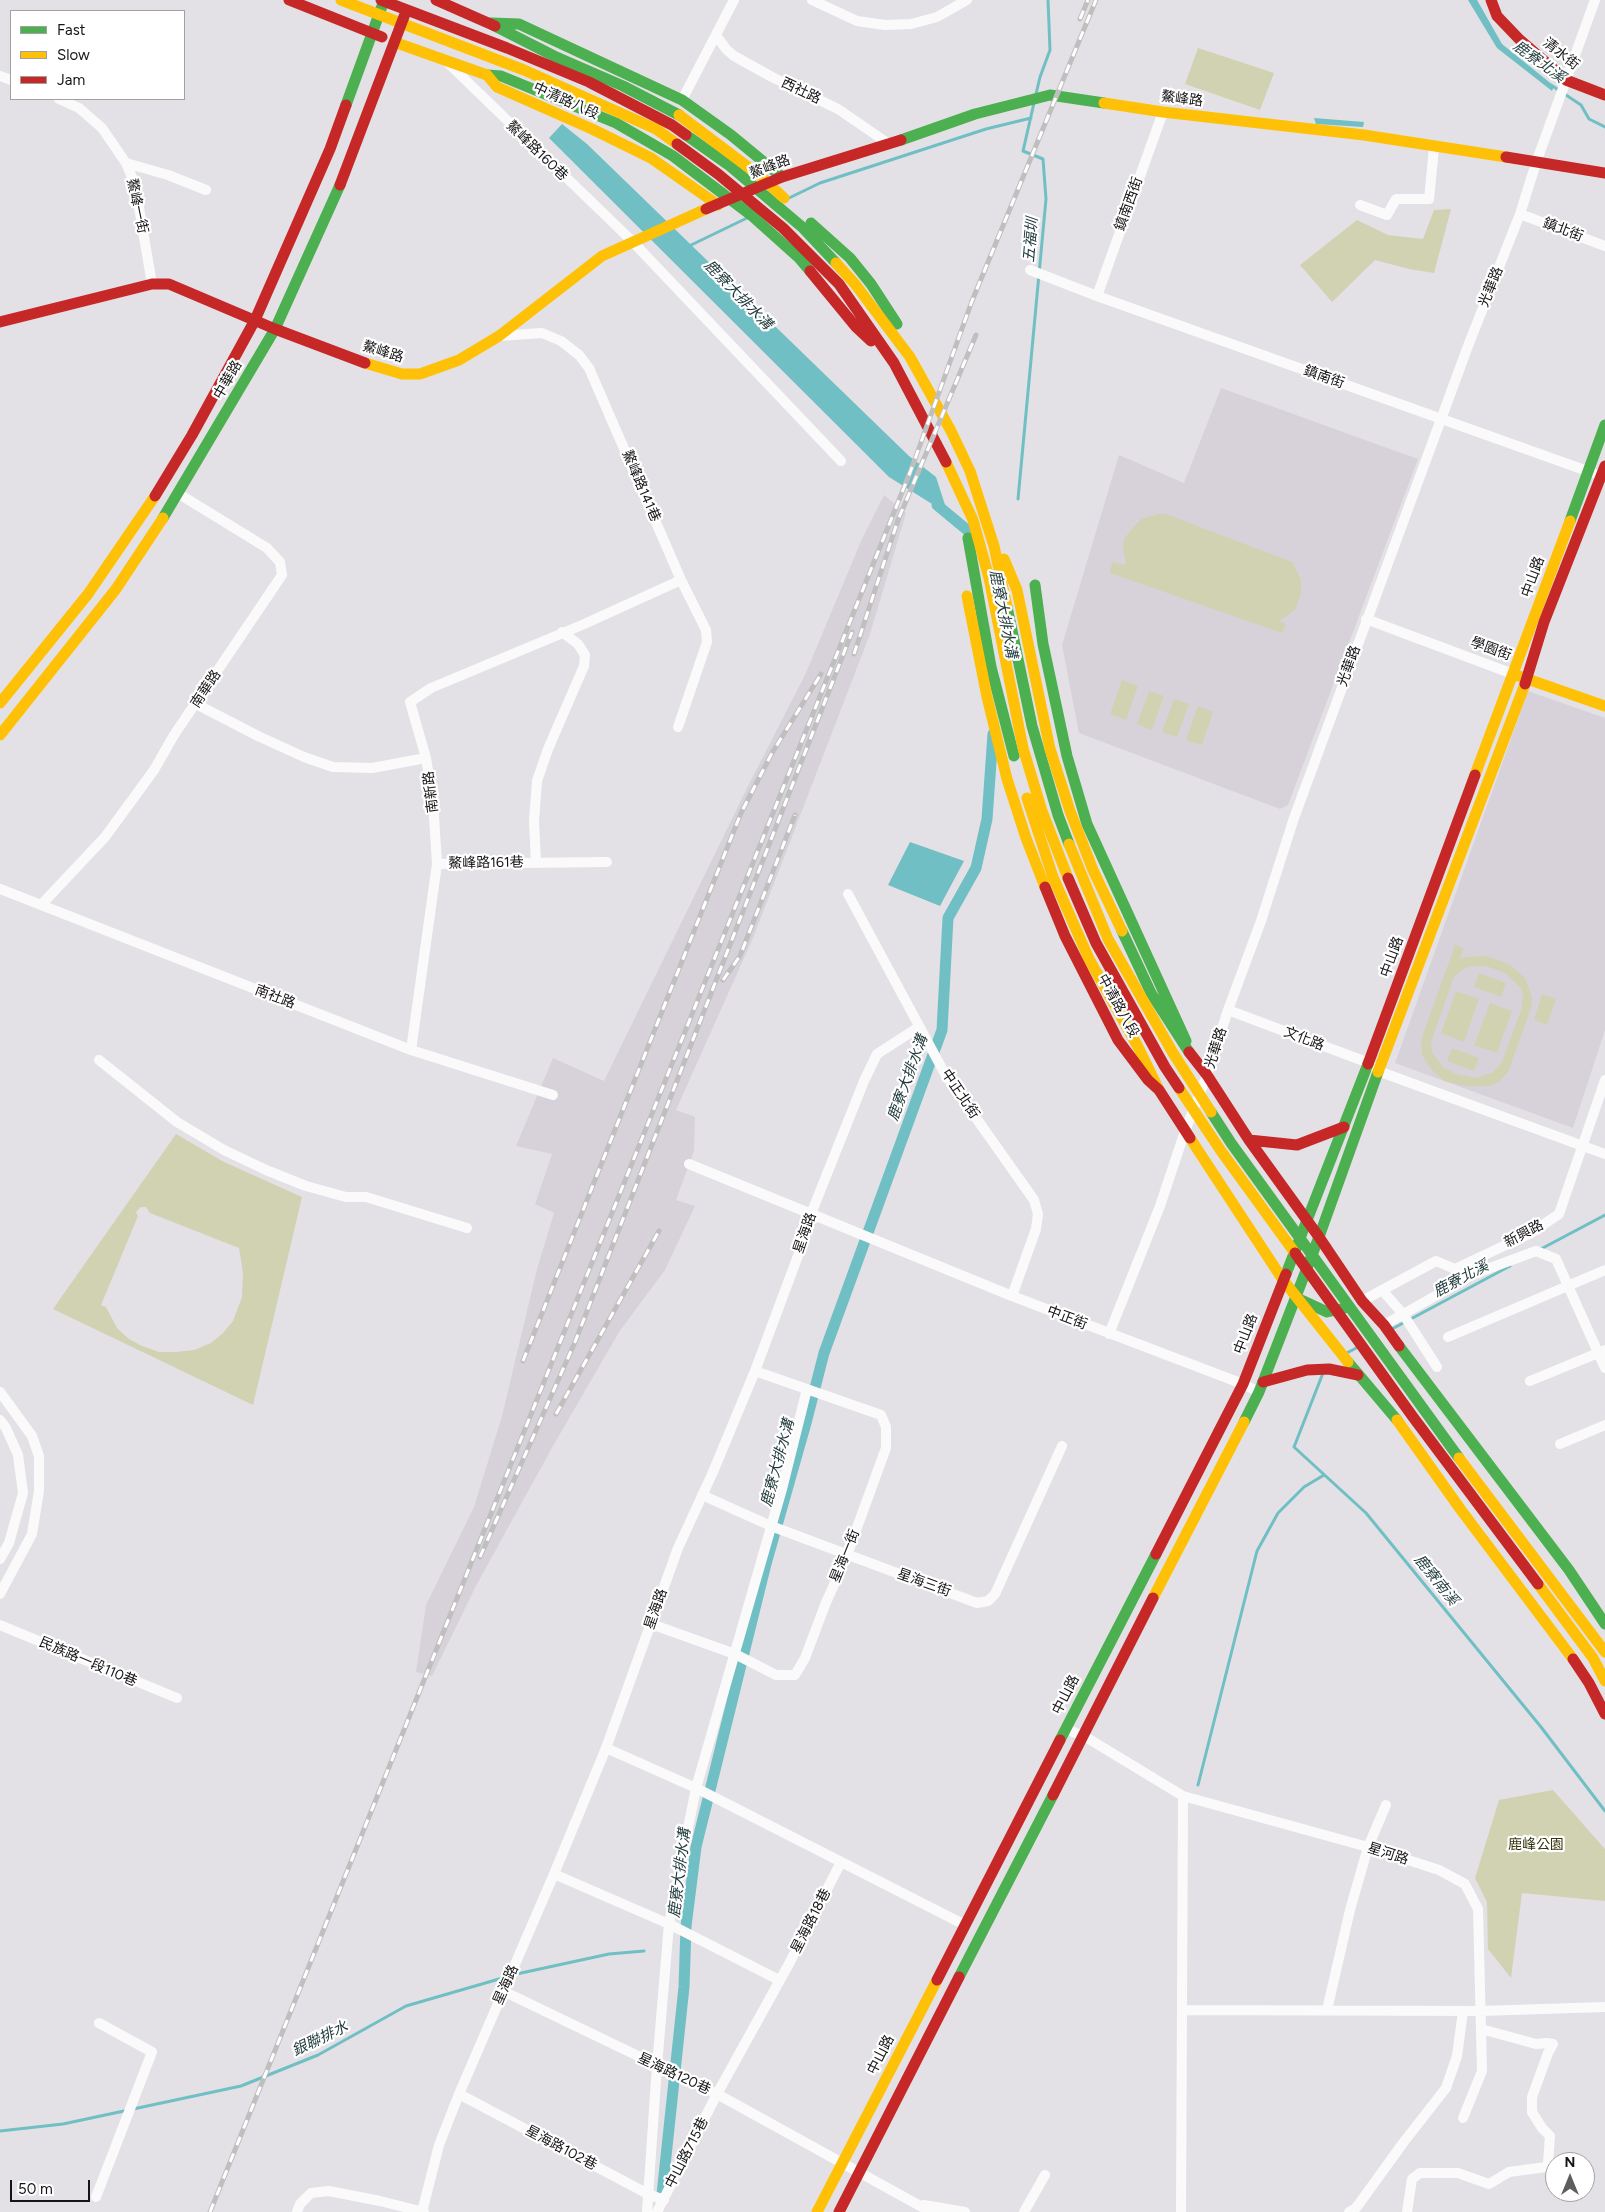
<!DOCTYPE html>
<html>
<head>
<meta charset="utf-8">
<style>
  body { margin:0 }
  #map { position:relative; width:1605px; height:2212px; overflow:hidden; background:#e3e1e5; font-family:Figtree,sans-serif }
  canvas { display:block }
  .legend { position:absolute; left:10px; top:10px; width:175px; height:90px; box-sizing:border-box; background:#fff; border:1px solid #a1a1a2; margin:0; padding:6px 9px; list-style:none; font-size:15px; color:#151416 }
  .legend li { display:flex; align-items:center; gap:10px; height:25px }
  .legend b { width:25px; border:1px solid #a1a1a2 }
  .north { position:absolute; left:1545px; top:2152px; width:50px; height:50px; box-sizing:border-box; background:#fff; border:1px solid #a1a1a2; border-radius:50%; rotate:0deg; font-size:14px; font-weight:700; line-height:20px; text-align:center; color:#151416 }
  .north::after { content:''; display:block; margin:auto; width:18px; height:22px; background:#5d5c5e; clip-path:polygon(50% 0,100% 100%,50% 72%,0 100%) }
  .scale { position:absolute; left:10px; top:2180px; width:80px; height:22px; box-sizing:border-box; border:2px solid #151416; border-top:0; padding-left:6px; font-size:15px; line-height:18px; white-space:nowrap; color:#151416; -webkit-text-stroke:4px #fff; paint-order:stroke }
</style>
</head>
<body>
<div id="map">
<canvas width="1605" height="2212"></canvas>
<ul class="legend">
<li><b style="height:6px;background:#4caf50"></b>Fast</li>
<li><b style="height:6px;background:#ffc107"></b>Slow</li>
<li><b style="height:6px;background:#c62828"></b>Jam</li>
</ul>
<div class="north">N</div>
<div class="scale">50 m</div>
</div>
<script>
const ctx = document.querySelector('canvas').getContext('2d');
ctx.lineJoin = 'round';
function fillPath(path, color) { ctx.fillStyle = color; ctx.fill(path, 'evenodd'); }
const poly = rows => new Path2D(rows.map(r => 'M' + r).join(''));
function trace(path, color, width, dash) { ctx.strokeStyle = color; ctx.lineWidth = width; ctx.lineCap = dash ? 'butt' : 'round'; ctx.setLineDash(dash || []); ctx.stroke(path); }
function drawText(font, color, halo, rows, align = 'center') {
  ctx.font = font + ' Figtree,"Noto Sans TC",sans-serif'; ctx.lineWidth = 4.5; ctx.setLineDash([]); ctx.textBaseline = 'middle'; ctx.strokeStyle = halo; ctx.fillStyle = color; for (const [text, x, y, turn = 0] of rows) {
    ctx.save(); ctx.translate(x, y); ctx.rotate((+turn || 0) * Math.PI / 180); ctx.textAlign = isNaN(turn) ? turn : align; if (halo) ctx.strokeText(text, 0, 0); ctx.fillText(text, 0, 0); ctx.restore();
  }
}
fillPath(poly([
  [1221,388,1418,459,1288,805,1280,809,1079,733,1062,645,1119,455,1184,483],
  [884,495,906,513,870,634,753,938,676,1110,695,1117,694,1151,676,1200,695,1206,665,1270,619,1332,553,1446,477,1584,432,1676,416,1672,426,1605,474,1507,502,1416,537,1269,554,1213,535,1204,552,1154,516,1146,553,1058,604,1081,748,786,805,675,862,539],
  [1528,691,1605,718,1605,1030,1573,1128,1395,1063]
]), '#d7d2da');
fillPath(poly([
  [1198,48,1274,73,1260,110,1185,84],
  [1451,209,1434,273,1409,269,1375,260,1332,302,1300,265,1357,220,1388,235,1423,239,1434,210],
  [1158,514,1166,514,1292,562,1301,579,1301,594,1295,610,1279,621,1286,624,1282,633,1110,573,1112,562,1126,565,1123,549,1124,539,1130,531,1141,519],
  [1122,680,1138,686,1126,720,1110,714],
  [1149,691,1164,696,1152,730,1137,724],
  [1174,699,1189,704,1177,737,1162,732],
  [1198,706,1213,712,1202,745,1186,740],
  [1455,945,1464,948,1460,959,1466,957,1486,956,1509,964,1525,978,1532,997,1531,1008,1508,1072,1499,1082,1489,1086,1464,1086,1444,1081,1431,1069,1422,1055,1421,1040],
  [1474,966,1486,966,1505,973,1521,988,1523,996,1521,1010,1502,1062,1493,1072,1477,1078,1456,1074,1443,1067,1432,1052,1431,1042,1454,977,1465,968],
  [1479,973,1506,983,1501,997,1474,987],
  [1456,991,1479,999,1464,1042,1441,1033],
  [1542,994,1556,999,1547,1025,1534,1020],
  [1490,1003,1512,1011,1497,1053,1474,1045],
  [1452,1048,1479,1058,1474,1071,1447,1061],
  [176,1134,224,1162,302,1197,253,1405,53,1309],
  [141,1207,146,1207,150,1213,239,1248,243,1273,242,1297,233,1321,223,1333,211,1343,194,1350,176,1352,159,1352,142,1346,129,1339,117,1328,106,1307,101,1305,138,1216,136,1212],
  [1553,1790,1605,1849,1605,1901,1522,1893,1511,1978,1488,1949,1487,1902,1475,1878,1499,1800]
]), '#d1d2b2');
fillPath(poly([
  [1468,0,1477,0,1502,44,1554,86,1552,91,1497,48],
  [1314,118,1364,122,1363,127,1316,124],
  [562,124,587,144,909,456,936,477,948,514,889,477,549,138],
  [910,842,964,861,940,906,888,885]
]), '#70bfc4');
trace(poly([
  [1551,85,1581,105,1589,119,1605,127],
  [1036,94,1040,77,1050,50,1048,0],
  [789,198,820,183,986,129,1031,118],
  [687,247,747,218],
  [1018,499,1046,199,1043,159,1023,151,1034,103],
  [1539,1250,1605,1215],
  [1392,1329,1510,1266],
  [1345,1354,1358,1347],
  [1323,1373,1294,1447,1366,1513,1541,1727,1605,1811],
  [1198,1785,1257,1551,1278,1513,1304,1487,1324,1475],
  [512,1975,609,1954,644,1951],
  [0,2131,63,2124,241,2086,318,2055,406,2006,506,1977]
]), '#70bfc4', 3);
trace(poly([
  [937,505,972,534,974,543],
  [662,2194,684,1987,686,1926,696,1847,766,1564,806,1423,824,1353,942,1030,948,918,976,868,987,819,993,734]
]), '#70bfc4', 11);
trace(poly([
  [812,0,857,21,885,25,911,24,937,17,967,0],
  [716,35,726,49,734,56,772,77,838,109,889,144],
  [448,63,632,241,841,461],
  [0,76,11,80],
  [59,99,79,108,102,128,126,163,135,184,152,284],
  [682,100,734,0],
  [126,163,168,175,206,190],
  [1360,205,1387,215,1396,199,1429,199,1434,148],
  [1520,214,1605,246],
  [1030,270,1097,296,1593,473],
  [1097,296,1163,112],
  [1366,619,1513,674],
  [196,704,258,736,304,757,333,767,372,768,426,758],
  [678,727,707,642,706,630,681,580],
  [536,862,534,821,537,781,548,749,584,666,585,655,578,644,562,632],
  [437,864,607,862],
  [0,889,411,1050,553,1095],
  [848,894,945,1074,1034,1200,1038,1214,1036,1229,1012,1296],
  [41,905,105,837,154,770,174,735,282,575,280,562,267,548,179,494],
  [1228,1010,1369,1063,1378,1071,1605,1154],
  [411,1050,437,864,433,801,426,758,410,702,431,688,582,625,681,580,589,368,579,355,561,341,542,333,499,336],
  [99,1060,177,1122,224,1150,266,1170,306,1186,346,1197,366,1197,467,1228],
  [689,1164,1012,1296,1243,1384,1259,1392],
  [1382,1290,1403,1314,1437,1367],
  [1362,1301,1436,1261,1455,1269,1531,1233,1559,1214,1605,1080],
  [1384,1325,1474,1274,1536,1251,1556,1259,1605,1368],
  [1109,1334,1160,1206,1185,1131,1207,1075,1228,1010,1261,921,1294,818,1468,346,1520,214,1536,163,1595,0],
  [1448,1337,1605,1270],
  [1530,1381,1605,1350],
  [0,1392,32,1436,39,1456,39,1491,32,1534,0,1594],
  [0,1420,6,1428,18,1455,23,1493,9,1543,0,1559],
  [1560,1444,1605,1425],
  [702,1495,771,1526,977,1603,988,1601,995,1594,1062,1446],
  [651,1624,735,1654,776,1675,795,1675,805,1658,825,1605,847,1555,886,1448,886,1427,881,1415,755,1371],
  [0,1625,177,1698],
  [1065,1729,1084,1736,1183,1796,1368,1847,1439,1870,1465,1884,1478,1909,1482,2071,1463,2118],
  [606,1748,696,1788,965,1925],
  [554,1874,669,1924,779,1980],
  [503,1991,717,2094,931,2212],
  [1183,2010,1480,2011,1605,2007],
  [1327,2010,1350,1910,1368,1847,1386,1805],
  [459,2094,648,2194,664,2200],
  [96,2197,152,2052,99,2023],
  [924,2205,965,2212],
  [297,2212,300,2204,311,2193,329,2191,380,2201,424,2212],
  [422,2212,439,2145,459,2094,554,1874,606,1748,678,1548,713,1472,755,1371,805,1237,811,1214,864,1081,877,1054,919,1027],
  [647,2212,657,2066,669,1924,696,1788,782,1489,807,1389],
  [657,2212,717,2094,790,1962,841,1862],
  [1024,2212,1045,2175],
  [1181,2212,1183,1796],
  [1349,2212,1356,2208,1403,2143,1446,2088,1457,2056,1463,2011],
  [1407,2212,1412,2179,1420,2173,1458,2173,1489,2184,1509,2172,1546,2167,1548,2163,1550,2136,1542,2128,1532,2112,1532,2097,1548,2053,1553,2044,1546,2043,1536,2044,1481,2029]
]), '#fbfafb', 10);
trace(poly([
  [491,23,519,24,682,100,731,135,782,177],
  [495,26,554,56,623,86,679,115],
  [487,75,501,76,616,123,673,156,751,215,799,258,810,271],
  [346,105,382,6],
  [686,135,730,166,802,227,836,263],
  [901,140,975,114,1050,95,1104,103],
  [811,223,850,258,871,284,897,324],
  [163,518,275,329,340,185],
  [1570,521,1605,425],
  [968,538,991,667,1014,756],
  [1035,585,1043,644,1067,756,1087,824,1186,1041],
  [1007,607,1032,726,1058,815,1069,844],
  [1122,931,1151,993,1189,1052],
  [1211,1112,1231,1143,1459,1458],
  [1286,1274,1368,1064],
  [1299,1299,1327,1312,1345,1308],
  [1399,1346,1569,1570,1605,1624],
  [1348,1362,1397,1420],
  [1244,1422,1259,1392,1319,1237,1378,1072],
  [1060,1740,1156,1554],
  [959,1977,1053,1795]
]), '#4caf50', 11);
trace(poly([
  [341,0,524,70,656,129,677,144],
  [394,42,487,75,497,87,592,129,651,158,718,205],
  [1104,103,1163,112,1364,135,1506,157],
  [679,115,760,176,784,198],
  [836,263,855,284,910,357,951,431,970,471,994,546,1007,607],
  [365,363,402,374,420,374,459,360,499,336,602,256,706,209],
  [946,462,973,520,989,578,1023,748,1042,811,1068,878],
  [1004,559,1017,590,1050,749,1070,811,1093,870,1122,931],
  [967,596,987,697,1007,779,1026,838,1045,887],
  [1513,674,1605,706],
  [0,703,88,594,155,496],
  [0,735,116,589,163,518],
  [1475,775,1570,521],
  [1027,798,1053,877,1089,959,1137,1045,1159,1090],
  [1069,844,1108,939,1173,1053,1211,1112],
  [1378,1072,1525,684],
  [1179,1088,1221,1151,1295,1253],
  [1190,1138,1283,1280,1348,1362],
  [1397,1420,1461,1510,1573,1659],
  [1459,1458,1605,1652],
  [1538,1584,1593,1658,1605,1681],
  [1153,1598,1244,1422],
  [817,2212,937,1980]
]), '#ffc107', 11);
trace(poly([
  [289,0,382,37],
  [381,0,507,48,589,82,672,125,686,135],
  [436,0,495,26],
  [1491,0,1497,16,1520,40,1566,80,1605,95],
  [677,144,718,174,783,228,839,284,894,363,946,462],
  [1506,157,1605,173],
  [340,185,405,14],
  [706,209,782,177,901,140],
  [810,271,856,327,871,341],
  [0,322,152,284,169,284,275,329,365,363],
  [155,496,192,435,255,320,330,149,346,105],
  [1525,684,1544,622,1605,466],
  [1068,878,1096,943,1165,1067,1179,1088],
  [1045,887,1065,936,1118,1040,1148,1080,1159,1090,1190,1138],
  [1189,1052,1207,1075,1249,1140,1319,1237,1362,1301,1384,1325,1399,1346],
  [1368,1064,1475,775],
  [1249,1140,1297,1145,1344,1127],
  [1295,1253,1413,1417,1538,1584],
  [1263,1382,1307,1370,1329,1369,1358,1375],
  [1156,1554,1243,1384,1286,1274],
  [1573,1659,1589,1683,1605,1714],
  [1053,1795,1153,1598],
  [937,1980,1060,1740],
  [839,2212,959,1977]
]), '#c62828', 11);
const rail = poly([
  [1080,19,1088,0],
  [854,654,898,520,976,335],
  [723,980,740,956,795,815],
  [523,1361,741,813,772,753,821,674],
  [556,1414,659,1231],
  [480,1557,575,1342,852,632],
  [210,2212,911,470,972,301,1096,0]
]);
trace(rail, '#c0bfc0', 5);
trace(rail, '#fff', 3, [9]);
drawText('14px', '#151416', '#fff', [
  ["清水街",1561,54,38],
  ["西社路",801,91,25],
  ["鰲峰路",1182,99,7],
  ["中清路八段",566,101,24],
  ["鰲峰路160巷",537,151,44],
  ["鰲峰路",770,167,-21],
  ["鎮南西街",1129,204,-70],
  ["鰲峰一街",137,206,78],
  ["鎮北街",1563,230,21],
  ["光華路",1491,287,-68],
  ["鰲峰路",383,352,17],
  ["鎮南街",1324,377,20],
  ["中華路",228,380,-60],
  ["鰲峰路141巷",641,486,67],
  ["中山路",1533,577,-70],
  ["學園街",1491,649,20],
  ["光華路",1349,666,-70],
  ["南華路",206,689,-56],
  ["南新路",431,792,-97],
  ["鰲峰路161巷",486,863,-1],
  ["中山路",1392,957,-70],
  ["南社路",275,997,21],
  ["中清路八段",1118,1006,61],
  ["文化路",1304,1039,21],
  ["光華路",1216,1048,-72],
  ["中正北街",960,1094,56],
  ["星海路",805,1233,-71],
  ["新興路",1524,1234,-28],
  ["中正街",1067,1318,21],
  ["中山路",1246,1334,-69],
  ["星海一街",845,1556,-68],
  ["星海三街",924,1583,20],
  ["星海路",656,1609,-71],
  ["民族路一段110巷",88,1662,23],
  ["中山路",1066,1695,-63],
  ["星河路",1388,1854,18],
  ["星海路18巷",811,1921,-63],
  ["星海路",506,1985,-66],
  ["中山路",881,2055,-63],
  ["星海路120巷",674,2074,25],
  ["星海路102巷",561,2148,28],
  ["中山路715巷",687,2153,-63]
]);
drawText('14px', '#35360a', '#fff', [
  ["鹿峰公園",1536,1845]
]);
drawText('italic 15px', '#1f3839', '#fff', [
  ["鹿寮北溪",1539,62,36],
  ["五福圳",1031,240,-85],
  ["鹿寮大排水溝",738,295,46],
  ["鹿寮大排水溝",1003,614,79],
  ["鹿寮大排水溝",908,1078,-70],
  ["鹿寮北溪",1461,1279,-28],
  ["鹿寮大排水溝",778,1463,-75],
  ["鹿寮南溪",1436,1580,51],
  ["鹿寮大排水溝",680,1873,-83],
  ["銀聯排水",320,2039,-26]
]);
</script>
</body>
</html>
